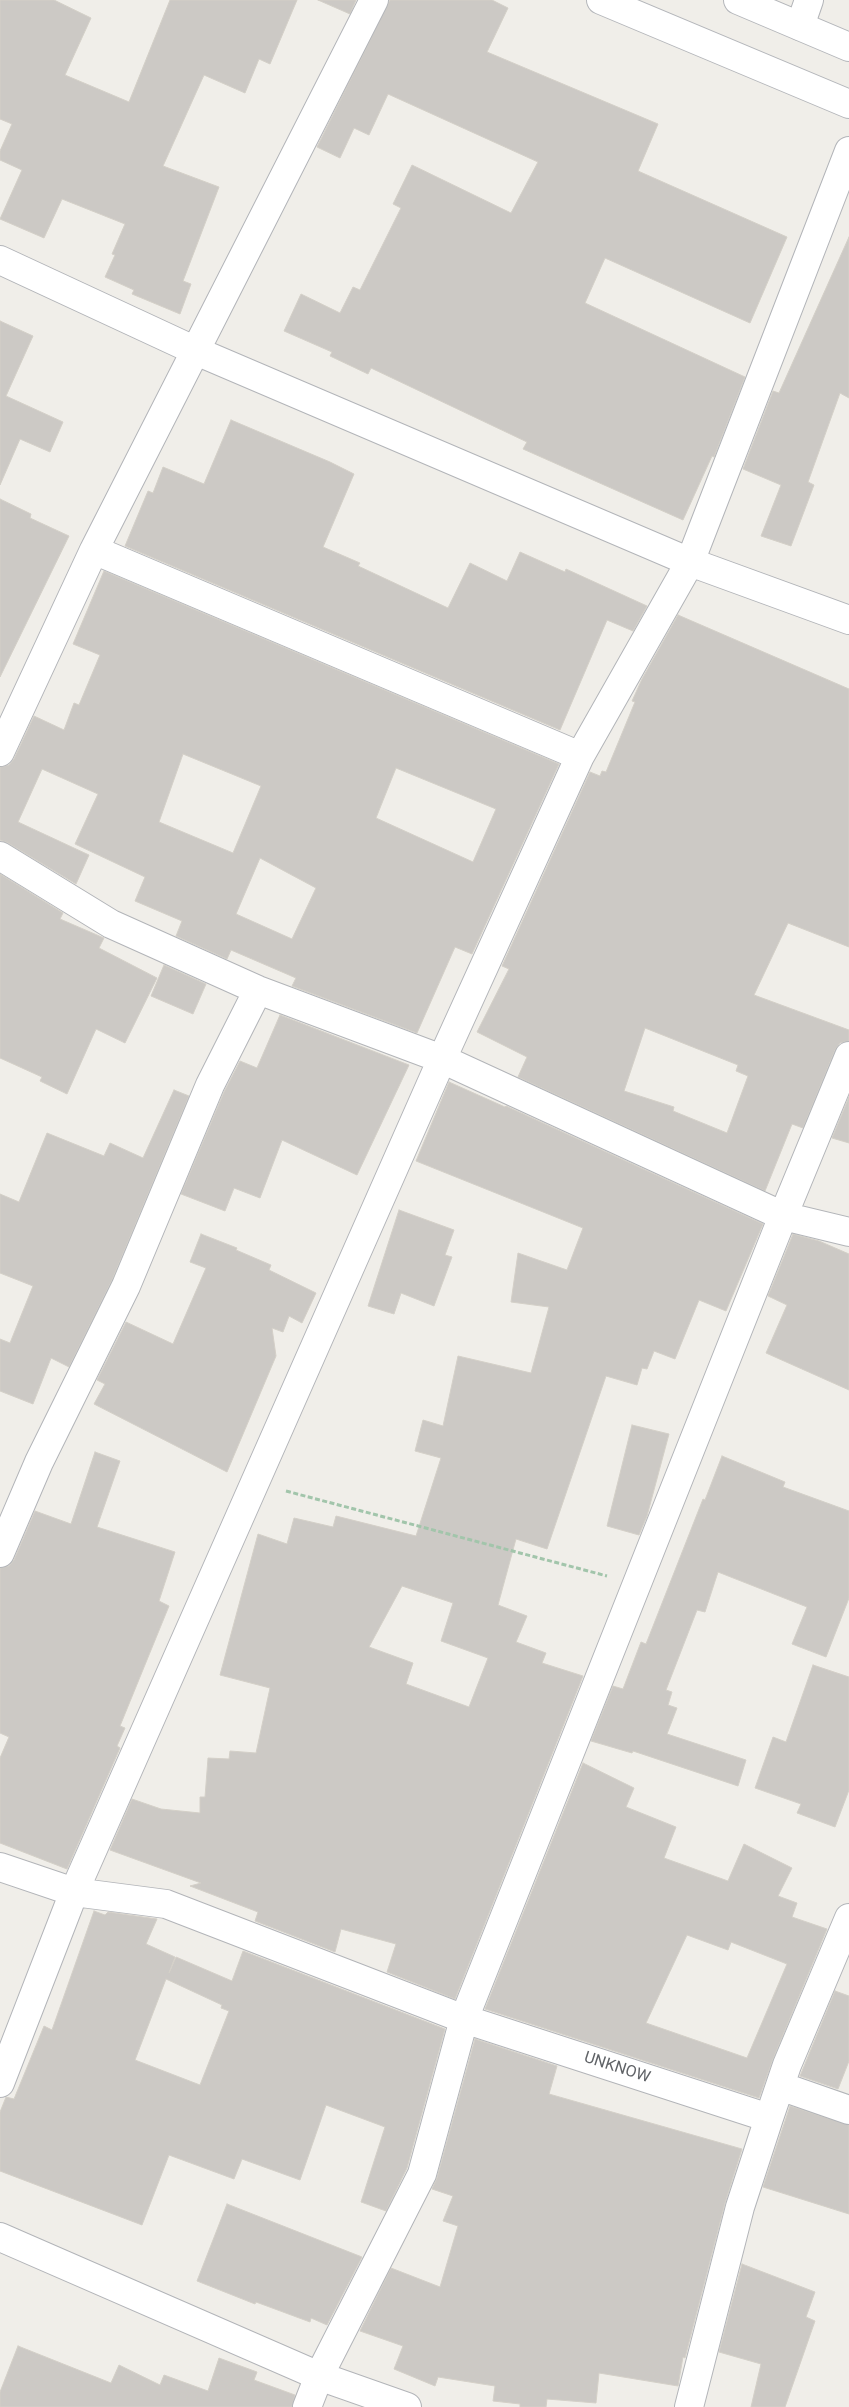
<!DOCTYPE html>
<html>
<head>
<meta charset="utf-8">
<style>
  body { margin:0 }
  canvas { display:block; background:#f0eee9 }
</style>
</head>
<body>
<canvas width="849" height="2407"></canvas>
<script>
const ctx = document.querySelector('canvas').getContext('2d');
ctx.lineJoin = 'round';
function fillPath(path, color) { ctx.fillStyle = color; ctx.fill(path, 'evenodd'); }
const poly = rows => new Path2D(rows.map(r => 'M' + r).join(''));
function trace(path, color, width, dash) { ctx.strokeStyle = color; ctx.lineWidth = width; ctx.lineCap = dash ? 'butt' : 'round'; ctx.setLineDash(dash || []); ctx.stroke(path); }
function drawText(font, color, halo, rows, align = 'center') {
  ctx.font = font + ' Roboto,sans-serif'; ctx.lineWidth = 4; ctx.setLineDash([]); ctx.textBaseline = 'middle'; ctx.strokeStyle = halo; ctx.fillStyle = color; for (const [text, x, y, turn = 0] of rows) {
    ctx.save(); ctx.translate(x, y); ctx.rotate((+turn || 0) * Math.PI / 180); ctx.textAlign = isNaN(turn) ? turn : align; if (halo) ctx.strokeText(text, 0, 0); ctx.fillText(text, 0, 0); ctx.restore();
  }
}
const building = poly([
  [0,0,54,0,91,18,65,75,129,102,170,0,297,0,270,64,259,59,245,93,204,75,163,166,219,187,183,281,191,284,180,314,132,294,134,290,105,277,115,255,112,254,125,224,62,199,44,238,0,219,22,170,0,160,0,151,12,124,0,119,0,0],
  [318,0,356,0,350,14,318,0],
  [390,0,492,0,508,8,487,52,658,124,638,171,787,237,750,323,605,258,585,303,745,377,714,457,712,456,683,520,523,449,527,442,371,368,368,374,330,356,332,352,284,331,301,294,340,313,353,287,360,290,401,208,393,204,412,165,511,213,538,162,388,94,369,135,354,128,340,158,317,147,390,0],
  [849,237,849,398,840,393,808,482,814,485,791,546,761,536,781,485,743,469,773,391,779,393,849,237],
  [0,321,33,336,6,396,63,422,50,452,20,439,0,485,0,321],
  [231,420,330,462,354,474,323,547,360,563,358,566,448,608,470,563,507,581,520,552,565,572,566,569,647,606,633,631,607,620,560,730,125,546,148,491,153,493,163,467,204,484,231,420],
  [0,499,31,514,30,518,69,536,0,677,0,499],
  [104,571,559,764,472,954,455,947,417,1033,292,986,296,978,231,950,227,959,176,936,182,921,135,901,145,877,75,844,98,794,42,769,18,822,89,855,76,884,8,843,0,840,0,767,9,765,14,759,34,716,64,730,74,703,79,705,100,655,73,644,104,571],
  [183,754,261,786,233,853,159,822,183,754],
  [396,768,496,809,473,862,376,818,396,768],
  [260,858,316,888,292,939,236,914,260,858],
  [678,615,849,689,849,947,788,923,754,995,849,1030,849,1041,840,1043,835,1050,803,1128,792,1124,765,1191,518,1077,527,1057,477,1032,509,969,502,966,590,772,600,776,602,771,606,772,635,702,632,701,642,679,678,615],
  [645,1028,738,1065,736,1071,748,1076,727,1133,673,1111,674,1107,624,1091,645,1028],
  [0,874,63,913,60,919,104,938,99,948,157,978,125,1043,96,1029,67,1094,40,1081,42,1077,0,1058,0,874],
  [164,965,206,984,193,1014,151,996,164,965],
  [280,1015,409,1065,357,1175,282,1140,260,1198,234,1188,225,1211,181,1194,224,1092,240,1061,257,1068,280,1015],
  [449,1082,505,1107,506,1106,763,1224,726,1311,699,1300,675,1359,654,1351,647,1369,642,1368,637,1385,606,1376,547,1549,516,1539,498,1605,527,1616,516,1642,546,1653,542,1663,583,1676,455,1999,387,1972,396,1944,341,1929,335,1952,255,1921,258,1912,190,1886,201,1883,110,1850,132,1799,161,1809,200,1813,200,1797,205,1797,208,1758,229,1759,230,1751,256,1753,270,1688,220,1675,258,1534,287,1544,294,1518,333,1527,336,1516,416,1536,441,1458,415,1451,423,1420,443,1426,458,1356,531,1373,549,1307,511,1302,518,1253,567,1270,583,1228,416,1161,449,1082],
  [402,1586,453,1603,441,1641,488,1658,469,1707,406,1684,413,1663,369,1647,402,1586],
  [174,1090,189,1096,112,1280,69,1367,51,1358,33,1404,0,1391,0,1339,10,1343,33,1286,0,1273,0,1194,19,1202,47,1133,104,1156,110,1143,143,1158,174,1090],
  [849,1097,849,1143,832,1138,849,1097],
  [399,1210,454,1230,445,1255,452,1257,434,1306,401,1293,394,1314,368,1306,399,1210],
  [201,1234,237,1248,236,1250,271,1265,269,1270,316,1293,302,1323,289,1316,283,1332,272,1328,276,1356,227,1472,94,1404,105,1384,97,1380,126,1322,173,1344,206,1268,190,1262,201,1234],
  [793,1234,819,1241,849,1254,849,1390,766,1353,787,1305,768,1296,793,1234],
  [632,1425,669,1434,647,1516,639,1535,607,1526,632,1425],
  [95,1452,120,1461,97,1527,175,1552,159,1601,169,1606,120,1726,125,1728,117,1746,120,1748,67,1869,0,1843,0,1758,9,1737,0,1733,0,1568,9,1566,14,1560,35,1511,71,1524,95,1452],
  [722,1456,785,1482,783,1487,849,1511,849,1598,826,1657,792,1644,807,1607,718,1572,705,1612,697,1610,666,1690,672,1692,668,1705,677,1708,667,1734,746,1760,738,1786,633,1751,632,1753,591,1741,613,1686,623,1689,641,1642,646,1644,703,1499,705,1500,722,1456],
  [813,1665,849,1677,849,1790,835,1827,797,1813,801,1804,755,1788,773,1737,786,1742,813,1665],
  [583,1763,634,1788,626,1807,676,1827,664,1858,728,1881,744,1844,792,1868,778,1896,797,1903,792,1917,827,1929,773,2059,759,2098,485,2009,583,1763],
  [687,1935,728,1950,731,1942,787,1964,747,2058,646,2023,687,1935],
  [94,1911,105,1915,108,1912,157,1919,146,1944,175,1957,169,1973,176,1957,232,1981,243,1951,445,2029,407,2168,386,2211,361,2202,385,2127,326,2105,300,2180,242,2159,234,2179,169,2155,142,2225,0,2171,0,2112,6,2097,14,2099,44,2026,52,2030,94,1911],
  [166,1979,222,2005,221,2008,229,2011,200,2085,135,2060,166,1979],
  [835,1991,849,1996,849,2061,838,2089,800,2076,835,1991],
  [475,2039,557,2066,549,2094,742,2149,725,2203,685,2358,683,2357,678,2386,599,2373,596,2403,547,2399,546,2407,520,2407,520,2404,493,2401,495,2386,438,2377,435,2386,394,2369,403,2346,360,2331,391,2268,440,2287,458,2226,443,2221,453,2196,432,2189,437,2178,475,2039],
  [790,2106,849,2125,849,2214,763,2187,790,2106],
  [227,2204,362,2257,327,2325,311,2318,310,2322,256,2302,255,2304,197,2281,227,2204],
  [742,2264,815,2292,806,2317,815,2321,785,2407,751,2407,761,2364,719,2352,742,2264],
  [18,2346,111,2383,119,2365,160,2385,164,2375,208,2391,219,2358,257,2372,254,2380,295,2395,292,2407,0,2407,0,2392,18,2346]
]);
fillPath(building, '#ccc9c5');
trace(building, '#d4d0c8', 1);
const minor = poly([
  [800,26,809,0],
  [0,260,196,351,690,562,849,620],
  [94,550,580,756],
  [0,752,94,550,374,0],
  [0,856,111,924,258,990,442,1059,783,1216,849,1232],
  [0,1553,39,1462,126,1286,210,1085,258,990],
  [0,1867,74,1892,166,1904,464,2019,769,2118],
  [0,2083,74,1892,442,1059,580,756,690,562,849,151],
  [780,2086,849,2110],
  [0,2237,319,2376,407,2407],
  [307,2407,319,2376,422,2174,464,2019,783,1216,849,1056],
  [689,2407,740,2207,769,2118,787,2065,849,1918]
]);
const secondary = poly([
  [601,0,849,104],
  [738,0,849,47]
]);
trace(minor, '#b3b5b9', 30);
trace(secondary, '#b5b7bb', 30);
trace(poly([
  [286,1491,607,1576]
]), '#a2c5ab', 3, [5, 2.5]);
trace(minor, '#fff', 28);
trace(secondary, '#fff', 28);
drawText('16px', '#606367', '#fff', [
  ["UNKNOW",617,2068,18]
]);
</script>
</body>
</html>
